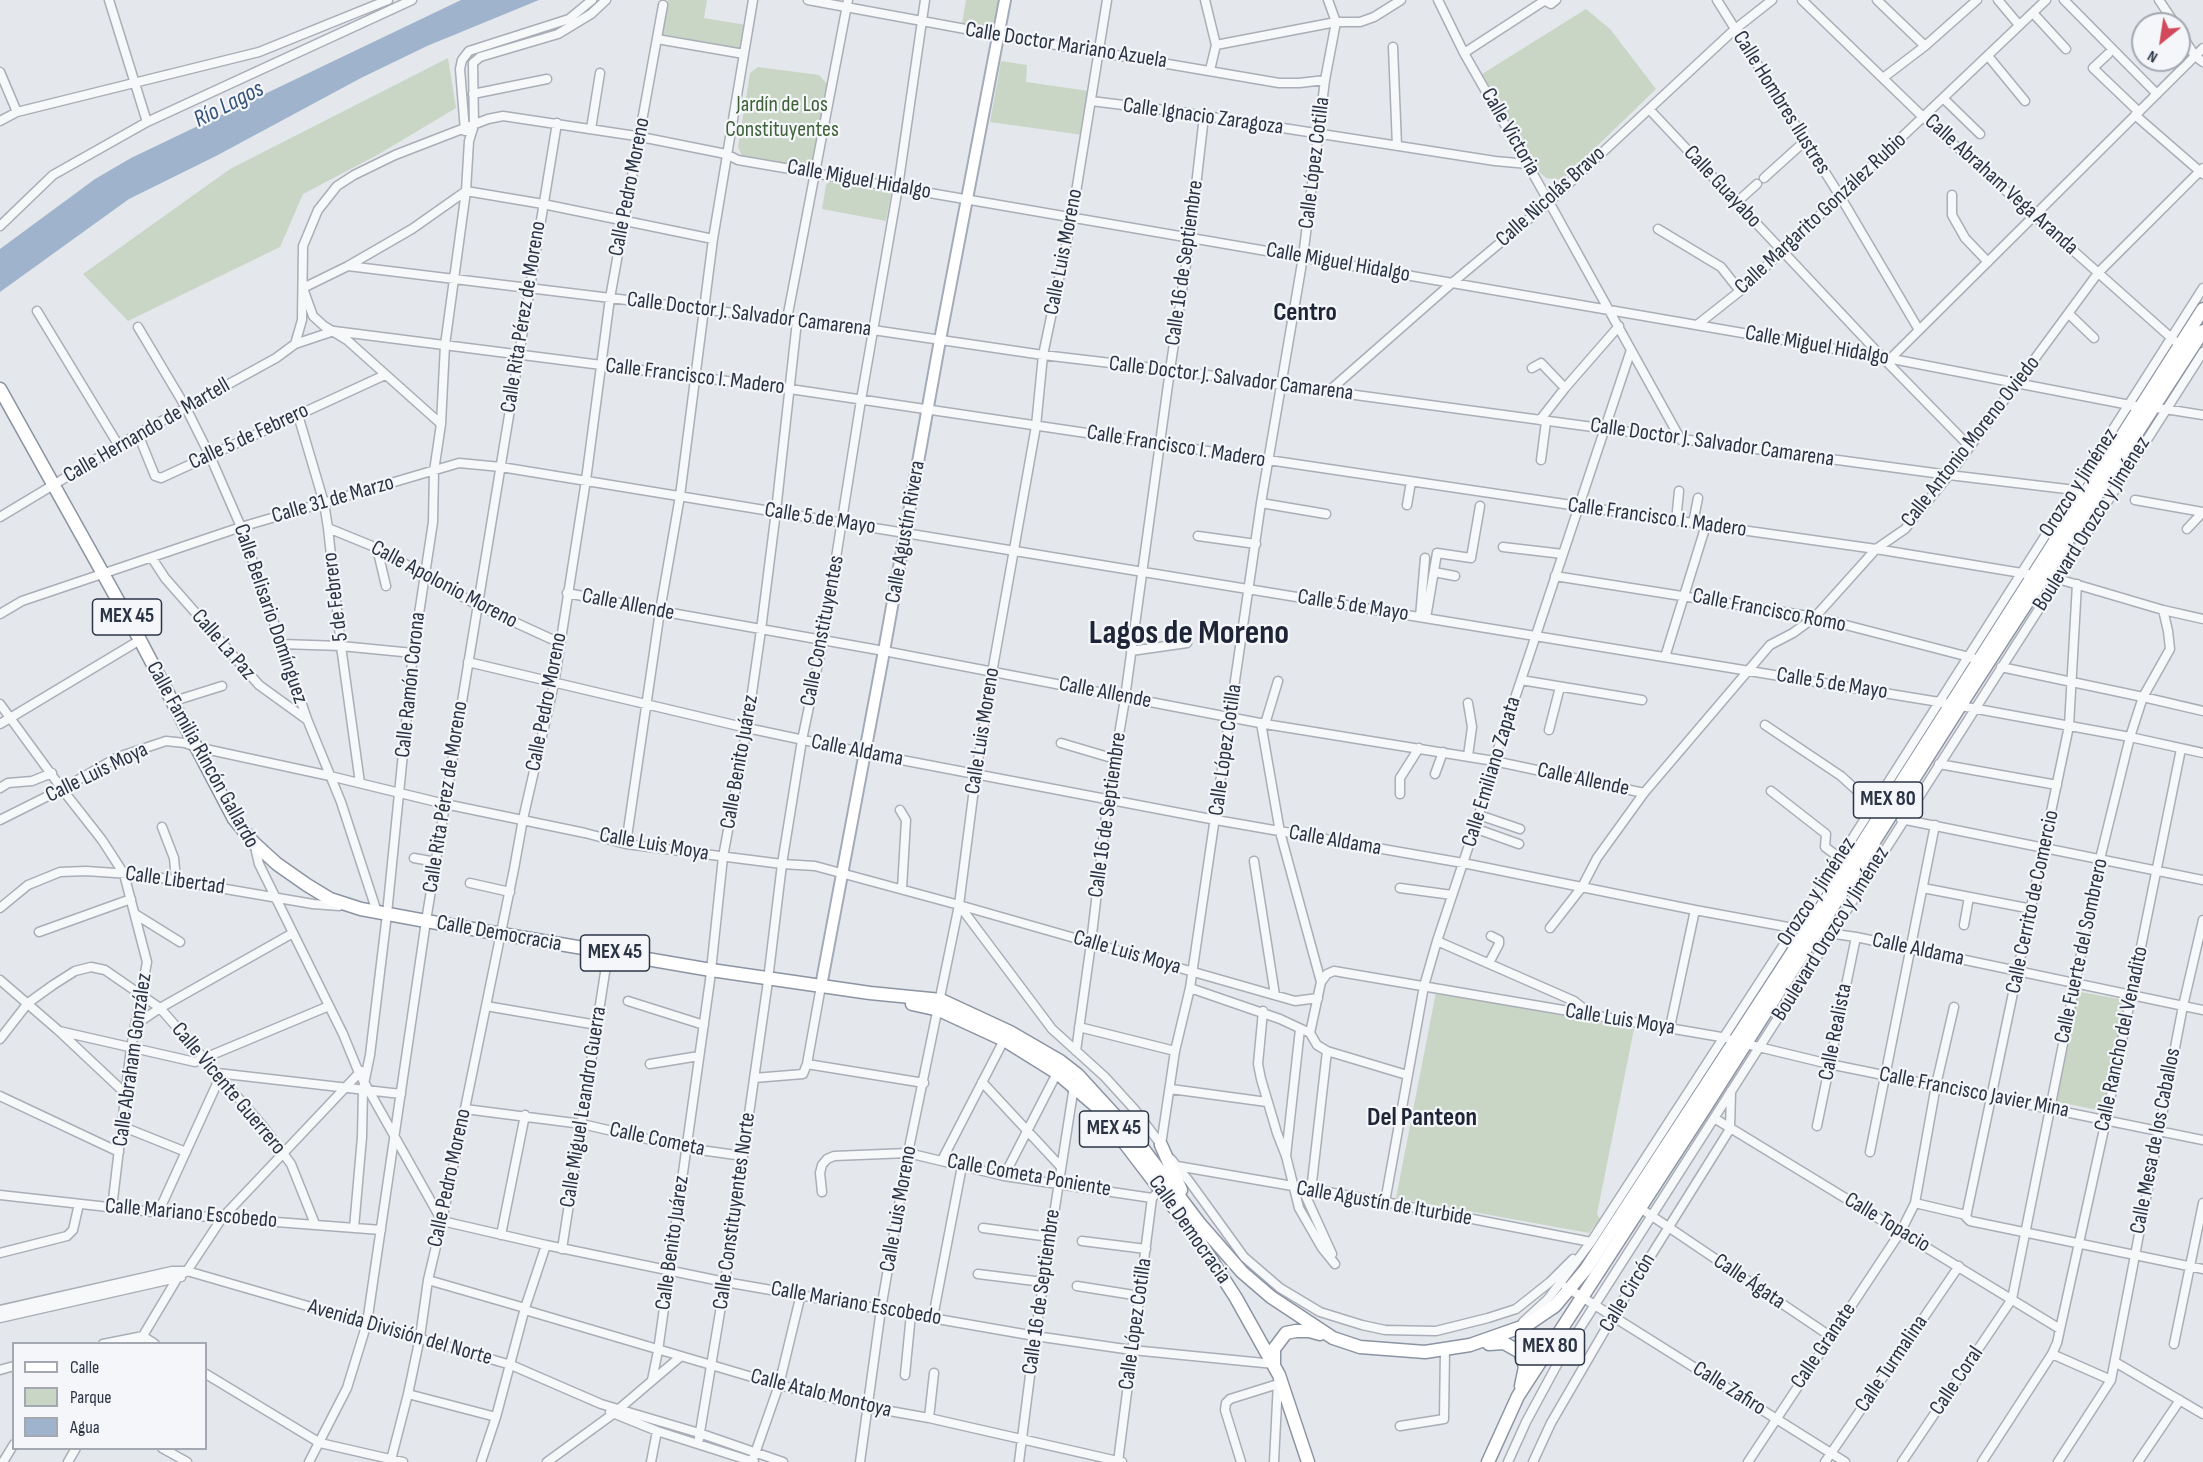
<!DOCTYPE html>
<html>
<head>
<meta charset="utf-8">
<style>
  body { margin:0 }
  #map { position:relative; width:2203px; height:1462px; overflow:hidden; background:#e4e7ec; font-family:"Sofia Sans Condensed",sans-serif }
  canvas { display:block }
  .legend { position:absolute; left:12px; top:1342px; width:195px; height:108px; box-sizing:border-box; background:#f4f6f9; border:2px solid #a4a8b1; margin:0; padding:8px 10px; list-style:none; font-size:18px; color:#2b3445 }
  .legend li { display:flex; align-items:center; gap:12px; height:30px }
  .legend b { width:30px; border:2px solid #a4a8b1 }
  .north { position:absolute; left:2131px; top:12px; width:60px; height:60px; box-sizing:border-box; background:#f4f6f9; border:2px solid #a4a8b1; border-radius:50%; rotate:210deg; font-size:16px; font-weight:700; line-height:24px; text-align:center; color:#2b3445 }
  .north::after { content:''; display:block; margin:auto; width:21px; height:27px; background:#d1495b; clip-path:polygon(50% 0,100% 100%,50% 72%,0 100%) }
</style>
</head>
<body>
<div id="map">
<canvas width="2203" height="1462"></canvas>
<ul class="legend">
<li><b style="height:8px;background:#fff"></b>Calle</li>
<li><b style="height:16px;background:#c9d6c5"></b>Parque</li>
<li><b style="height:16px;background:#9fb4cc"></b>Agua</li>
</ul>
<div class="north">N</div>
</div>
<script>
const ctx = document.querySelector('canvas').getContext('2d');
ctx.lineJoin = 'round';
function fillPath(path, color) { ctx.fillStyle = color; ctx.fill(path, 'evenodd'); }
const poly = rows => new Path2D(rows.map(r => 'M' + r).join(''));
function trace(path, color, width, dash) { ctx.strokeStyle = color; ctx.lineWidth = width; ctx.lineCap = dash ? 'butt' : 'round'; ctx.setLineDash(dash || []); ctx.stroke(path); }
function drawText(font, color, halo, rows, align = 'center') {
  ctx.font = font + ' "Sofia Sans Condensed",sans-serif'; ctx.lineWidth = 4.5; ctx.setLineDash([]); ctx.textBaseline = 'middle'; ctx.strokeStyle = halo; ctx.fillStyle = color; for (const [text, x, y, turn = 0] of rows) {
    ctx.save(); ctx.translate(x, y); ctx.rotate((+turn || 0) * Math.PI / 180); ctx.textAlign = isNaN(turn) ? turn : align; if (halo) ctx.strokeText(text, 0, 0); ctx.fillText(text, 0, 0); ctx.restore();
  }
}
fillPath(poly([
  [668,0,707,0,704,18,746,25,741,50,662,34],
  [966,0,1001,0,997,29,962,23],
  [1586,9,1610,29,1656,89,1562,180,1546,178,1537,170,1482,74],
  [448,58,456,108,379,154,303,194,280,247,128,321,83,274,230,169],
  [1001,61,1027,65,1026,82,1089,91,1083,135,990,122],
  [758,67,819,75,828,85,814,159,808,167,742,156,738,147,750,73],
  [829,182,891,193,886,221,822,209,826,185],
  [2075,991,2125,1000,2103,1111,2053,1101],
  [1436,992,1634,1029,1597,1214,1600,1219,1589,1233,1396,1198]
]), '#c9d6c5');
fillPath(poly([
  [461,0,539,0,427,46,361,78,216,156,129,199,0,292,0,249,95,179,131,158]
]), '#9fb4cc');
const minor = poly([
  [109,0,147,122],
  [808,0,998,35,1279,83,1299,83,1325,80],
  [1205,0,1216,45,1210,70],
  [1438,0,1464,53,1549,202,1681,440],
  [1544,0,1551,4,1556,0],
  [1717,0,1840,196,1919,330],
  [1802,0,1923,117,2176,342],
  [1877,0,1925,46],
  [1998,0,2019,25],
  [2064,0,2157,94],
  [2159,0,2175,24],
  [2033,13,2066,49],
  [2179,31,2195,56,2203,62],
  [657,39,744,54],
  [1216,45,1336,22,1360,22,1374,17,1401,0],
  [1393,47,1397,146],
  [1464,53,1544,1],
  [2108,54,2093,68,2139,112],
  [1988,56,2025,101],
  [0,72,17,112],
  [1883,78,1925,46,1977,0],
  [473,94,547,79],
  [1943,98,1980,134],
  [1091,101,1180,112,1495,161,1528,164],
  [1649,109,1882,357,1970,447],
  [2135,115,2203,174],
  [0,121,17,112,259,52,388,0],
  [591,129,600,73],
  [465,131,460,69,462,60,469,51,569,19,592,0],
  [1764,178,1805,141],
  [1952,195,1952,215,1965,238,1988,262],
  [1737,202,1757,184],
  [0,226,53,175,147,122,412,0],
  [1658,229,1721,267,1740,291],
  [348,266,873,330,1043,355,1170,370,1949,475,2075,490,2113,491],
  [303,288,348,266,412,229,466,191,543,204,713,239],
  [304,291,313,316,324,326,347,340,441,424],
  [37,311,119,446],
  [2069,314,2094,338],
  [787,319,848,0],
  [1697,325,1740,291,2046,0],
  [138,327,185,406,210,456,241,527,307,719,341,802,377,912],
  [295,344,302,320,303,246,318,210,337,186,354,175,395,155,488,119,503,116,636,136,726,154,738,160,1882,357,2140,407,2165,409,2203,415],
  [1890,359,2203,48],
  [1532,368,1541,363,1565,388],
  [1329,391,1452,283,1549,202,1734,30,1772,0],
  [298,415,324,503,328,528,341,646,360,783],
  [1540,420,1565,388,1619,326],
  [138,434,155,476,161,478,385,375],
  [1541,460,1546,422],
  [2135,500,2203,512],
  [1261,503,1326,514],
  [1407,505,1411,482],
  [0,517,138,434,276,358,295,344,334,331,790,389,1706,525,1876,549,2058,579,2163,610,2203,619],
  [1676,521,1679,491],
  [1693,523,1698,498],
  [328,528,377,548,477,605,560,643],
  [2187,529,2203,512],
  [1198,536,1256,544],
  [1503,547,1563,554],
  [377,548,386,586],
  [152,558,165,578,259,685,306,719],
  [1434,572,1455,576],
  [1555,576,1815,617,1973,658],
  [2077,584,2069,726,1966,1217,1970,1221,2203,1269],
  [567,593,660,611,884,651,1265,724,1494,761,1644,793],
  [0,614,22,601,241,527,459,463,501,467,1939,702,2130,737,2203,753],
  [1420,617,1425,558],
  [1426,618,1437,553,1471,558,1480,506],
  [281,644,341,646,413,653],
  [1131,651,1187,643],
  [1665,657,1706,525],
  [468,662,747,728,865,753,1216,820,1463,863,1695,910,1793,928,1856,937,2203,1010],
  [2001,667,2143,697,2203,711],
  [1521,680,1642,700],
  [171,702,222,686],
  [0,704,62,789,102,840,124,874,147,962,131,1048,112,1208],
  [1261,723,1280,832,1321,982,1310,1033],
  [0,724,140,640],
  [1265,724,1278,681],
  [1765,725,1841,776,1876,808],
  [1549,730,1560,687],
  [1061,743,1115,759],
  [1468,756,1472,727,1468,703],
  [1939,764,2057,785],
  [1435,774,1443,752],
  [0,788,8,783,32,781,52,773],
  [1771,791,1826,834,1825,847,1840,858],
  [1400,794,1400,778,1419,748],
  [900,810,906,820,902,889],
  [1479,815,1520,829],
  [1901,819,2203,880],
  [0,820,62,789,118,757,166,741,185,743,196,747,330,776,445,804,585,833,626,844,782,864,815,866,959,905,1295,1001,1318,998],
  [162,827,174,858,176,880],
  [1474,828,1519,844],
  [254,843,259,864,343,1034,359,1073,442,1221,546,1245,725,1282,1035,1336,1132,1350,1274,1364],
  [626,844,660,611,680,496,713,239,753,0],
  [414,858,436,862],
  [1254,861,1275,995],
  [470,883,510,892],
  [1400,888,1452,895],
  [1923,888,2032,909],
  [959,905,1052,1029,1105,1077,1135,1110,1162,1146],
  [0,908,28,885,60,872,86,871,144,875,313,904,339,906],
  [135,914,180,942],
  [1964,925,1969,897],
  [1550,928,1582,887,1597,858,1644,793,1770,645,1793,633,1815,617,1876,549,1905,529,1949,475,2098,273,2203,168],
  [39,932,131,899],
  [1437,941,1574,1001,1593,1016],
  [1489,963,1499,944,1499,940,1491,936],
  [0,980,59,1031,126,1094],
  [1321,982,1327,974,1334,971,1727,1038],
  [1190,988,1280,1019,1310,1033,1317,1045,1327,1051,1407,1075],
  [628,1001,704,1025],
  [486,1006,597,1025],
  [1263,1011,1258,1064,1261,1079,1277,1133,1286,1156,1299,1208,1322,1248,1335,1264],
  [135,1025,160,1008,293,933],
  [1079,1027,1175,1051],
  [1670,1027,1695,910],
  [59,1031,195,1062,329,1006],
  [0,1039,28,1003,53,985,75,971,91,967,105,970,160,1008,262,1125,291,1164,315,1224],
  [1742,1043,1829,1064,2203,1140],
  [1076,1051,1091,943,1108,799,1124,705,1170,370,1190,238,1204,116],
  [650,1064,699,1056],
  [807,1064,924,1083],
  [217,1073,401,1094],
  [754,1078,803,1074,807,1064,821,986],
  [982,1082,1061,1167],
  [1171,1089,1267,1102],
  [0,1096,119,1152],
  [465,1109,582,1124,686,1148,743,1156],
  [1714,1118,2060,1329],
  [121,1126,186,1152],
  [1817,1126,1856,937],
  [1161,1145,1175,1051,1190,988,1261,503,1303,257,1325,80,1336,22,1328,0],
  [1870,1152,1935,825],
  [1286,1156,1300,1029],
  [1171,1159,1189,1181,1244,1257,1280,1288,1320,1312,1362,1325,1385,1330,1436,1331,1488,1318,1516,1309,1550,1282,1573,1259],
  [942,1160,1004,1040],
  [1177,1166,1385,1202,1591,1242],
  [1004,1176,1057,1073],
  [1303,1190,1332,1254],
  [1311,1191,1327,1051],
  [822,1192,820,1173,822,1165,827,1159,834,1156,908,1153,1004,1176,1152,1198],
  [0,1195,171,1214,381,1230],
  [1385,1202,1424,986,1437,941,1479,815,1494,761,1631,350],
  [1915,1203,1966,1215],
  [1640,1208,1830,1336],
  [158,1213,220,1077],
  [354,1228,362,1137,363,1089,370,1055,387,914,413,653,433,522,434,471,441,424,445,345,466,191,469,141,474,125,473,63,480,57,558,34,591,14,606,0],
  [983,1228,1050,1237],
  [501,1235,525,1115],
  [1082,1241,1146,1249],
  [562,1249,606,966],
  [0,1253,67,1236,73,1230,79,1204],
  [978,1274,1043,1282],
  [428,1280,525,1308],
  [1077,1286,1140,1296],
  [1566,1287,1845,1462],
  [0,1310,172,1271,187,1271,511,1365,601,1404,699,1433,783,1462],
  [525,1310,779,1385,867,1407,929,1418,1122,1462],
  [933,1317,962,1166],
  [0,1318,181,1277],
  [1523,1322,1548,1299,1591,1242,1840,858,2203,288],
  [103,1344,143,1336,155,1344],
  [138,1344,178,1277,187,1271,222,1218,361,1071],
  [2174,1344,2203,1203],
  [2052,1354,2111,1380],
  [2115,1362,2203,1414],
  [0,1370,14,1366],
  [206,1374,320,1443,403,1462],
  [905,1375,911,1314],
  [652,1380,658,1351,710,980,723,857,747,728,761,630,776,511,797,321],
  [408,1394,496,1417],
  [610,1412,657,1431,754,1462],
  [929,1418,934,1373],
  [1400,1426,1444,1419,1445,1349],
  [698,1444,725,1282,767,988,782,864,802,740,823,640,861,400,898,187,925,0],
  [162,1448,187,1462],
  [391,1460,408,1394,420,1337,428,1280,442,1221,514,869,523,819,554,684,586,480,610,298,663,5],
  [3,1462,14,1444],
  [68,1462,76,1448],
  [309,1462,347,1388,367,1323,426,921,557,123],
  [481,1462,496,1417,525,1308,546,1245],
  [547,1462,613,1414,680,1357],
  [651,1462,657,1431],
  [752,1462,779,1385,801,1294],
  [860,1462,881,1309,908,1153,959,905,976,773,992,673,1036,426,1043,355,1072,217,1107,0],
  [1019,1462,1035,1336,1074,1086],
  [1118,1462,1152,1198,1156,1194],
  [1241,1462,1225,1410,1226,1403,1230,1399,1278,1384],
  [1274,1462,1278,1382],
  [1508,1462,1526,1422,1559,1361,2203,352],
  [1533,1462,1551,1423,1612,1318,1730,1129,1731,1091],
  [1748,1462,1901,1231,1915,1203,1936,1085,1954,1007],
  [1825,1462,1959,1266],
  [1902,1462,2012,1299,2100,859,2130,737,2143,697,2170,649,2168,631,2163,610],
  [1982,1462,2052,1354,2057,1343,2106,1120,2181,749],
  [2058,1462,2111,1380,2183,1006,2203,920],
  [2138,1462,2180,1400]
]);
const major = poly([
  [821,986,884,651,940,340,1005,0]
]);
const highway = poly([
  [0,389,140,640,234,819,254,843,277,864,307,885,330,899,361,909,426,921,711,970,870,993,941,1000,1010,1032,1060,1061,1078,1075,1132,1134,1200,1224,1242,1272,1271,1297,1333,1338,1360,1347,1425,1352,1470,1345,1527,1325,1555,1306,1586,1269,1807,930,2203,309],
  [912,1004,939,1010,1004,1040,1057,1073,1097,1107,1198,1239,1236,1298,1279,1375,1308,1462],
  [1161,1145,1181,1190],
  [1489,1344,1504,1343,1520,1352,1525,1367,1521,1386],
  [1274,1364,1274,1349,1286,1333,1296,1331,1309,1331,1320,1334],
  [1488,1462,1518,1396,1703,1111,1960,706,2203,331]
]);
trace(minor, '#a9aeb7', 11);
trace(major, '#a3abb8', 14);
trace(highway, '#8b94a3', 15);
trace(minor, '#f7f8fa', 8);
trace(major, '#fff', 10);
trace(highway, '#fff', 12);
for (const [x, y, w] of [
  [127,617,69],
  [1888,800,69],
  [615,953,69],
  [1114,1129,69],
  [1550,1347,69]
]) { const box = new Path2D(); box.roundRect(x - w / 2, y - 18, w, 36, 4.5); ctx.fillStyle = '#f4f6f9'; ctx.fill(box); trace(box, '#2b3445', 1.5); }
drawText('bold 21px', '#2b3445', null, [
  ["MEX 45",127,617],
  ["MEX 80",1888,800],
  ["MEX 45",615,953],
  ["MEX 45",1114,1129],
  ["MEX 80",1550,1347]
]);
drawText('22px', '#2b3445', '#f4f6f9', [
  ["Calle Doctor Mariano Azuela",1066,46,9],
  ["Calle Hombres Ilustres",1781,103,58],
  ["Calle Ignacio Zaragoza",1203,117,8],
  ["Calle Victoria",1510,132,60],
  ["Calle López Cotilla",1315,163,-83],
  ["Calle Miguel Hidalgo",859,180,10],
  ["Calle Abraham Vega Aranda",2001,185,42],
  ["Calle Pedro Moreno",630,187,-79],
  ["Calle Guayabo",1722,187,47],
  ["Calle Nicolás Bravo",1551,197,-42],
  ["Calle Margarito González Rubio",1821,214,-43],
  ["Calle Luis Moreno",1064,252,-79],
  ["Calle 16 de Septiembre",1185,263,-82],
  ["Calle Miguel Hidalgo",1338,263,10],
  ["Calle Doctor J. Salvador Camarena",749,315,7],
  ["Calle Rita Pérez de Moreno",524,317,-81],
  ["Calle Miguel Hidalgo",1817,346,10],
  ["Calle Francisco I. Madero",695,377,7],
  ["Calle Doctor J. Salvador Camarena",1231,379,7],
  ["Calle Hernando de Martell",147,431,-30],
  ["Calle 5 de Febrero",249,437,-25],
  ["Calle Antonio Moreno Oviedo",1971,442,-52],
  ["Calle Doctor J. Salvador Camarena",1712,443,8],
  ["Calle Francisco I. Madero",1176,447,9],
  ["Orozco y Jiménez",2079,483,-57],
  ["Calle 31 de Marzo",333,500,-16],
  ["Calle Francisco I. Madero",1657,518,8],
  ["Calle 5 de Mayo",820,519,9],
  ["Boulevard Orozco y Jiménez",2092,524,-58],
  ["Calle Agustín Rivera",906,532,-80],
  ["Calle Apolonio Moreno",444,585,28],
  ["5 de Febrero",336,597,-97],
  ["Calle Allende",628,605,11],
  ["Calle 5 de Mayo",1353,606,9],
  ["Calle Francisco Romo",1769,611,11],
  ["Calle Belisario Domínguez",270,614,71],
  ["Calle Constituyentes",823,631,-79],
  ["Calle La Paz",223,645,49],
  ["Calle 5 de Mayo",1832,684,9],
  ["Calle Ramón Corona",411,685,-84],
  ["Calle Allende",1105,693,11],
  ["Calle Pedro Moreno",547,702,-79],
  ["Calle Luis Moreno",983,731,-81],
  ["Calle López Cotilla",1226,750,-82],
  ["Calle Aldama",857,751,11],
  ["Calle Familia Rincón Gallardo",202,755,61],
  ["Calle Benito Juárez",740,762,-80],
  ["Calle Emiliano Zapata",1492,772,-73],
  ["Calle Luis Moya",97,773,-26],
  ["Calle Allende",1583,780,12],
  ["Calle Rita Pérez de Moreno",446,797,-81],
  ["Calle 16 de Septiembre",1108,815,-82],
  ["Calle Aldama",1335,841,10],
  ["Calle Luis Moya",654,845,10],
  ["Calle Libertad",175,881,8],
  ["Orozco y Jiménez",1817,892,-57],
  ["Calle Cerrito de Comercio",2033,902,-78],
  ["Calle Democracia",499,934,10],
  ["Boulevard Orozco y Jiménez",1831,934,-58],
  ["Calle Aldama",1918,950,12],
  ["Calle Fuerte del Sombrero",2082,951,-78],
  ["Calle Luis Moya",1127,953,16],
  ["Calle Luis Moya",1620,1020,9],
  ["Calle Realista",1836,1032,-79],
  ["Calle Rancho del Venadito",2122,1039,-78],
  ["Calle Abraham González",133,1060,-82],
  ["Calle Vicente Guerrero",228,1089,50],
  ["Calle Francisco Javier Mina",1974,1093,11],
  ["Calle Miguel Leandro Guerra",584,1107,-81],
  ["Calle Cometa",657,1140,12],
  ["Calle Mesa de los Caballos",2156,1141,-79],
  ["Calle Cometa Poniente",1029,1176,10],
  ["Calle Pedro Moreno",450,1178,-78],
  ["Calle Agustín de Iturbide",1384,1204,10],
  ["Calle Luis Moreno",899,1209,-80],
  ["Calle Constituyentes Norte",735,1211,-82],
  ["Calle Mariano Escobedo",191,1214,5],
  ["Calle Topacio",1887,1223,31],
  ["Calle Democracia",1189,1230,55],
  ["Calle Benito Juárez",673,1243,-82],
  ["Calle Ágata",1749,1282,34],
  ["Calle 16 de Septiembre",1042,1292,-82],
  ["Calle Circón",1628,1293,-59],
  ["Calle Mariano Escobedo",856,1304,10],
  ["Calle López Cotilla",1136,1324,-82],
  ["Avenida División del Norte",400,1333,16],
  ["Calle Granate",1824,1346,-56],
  ["Calle Turmalina",1892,1364,-56],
  ["Calle Coral",1957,1381,-56],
  ["Calle Zafiro",1729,1389,32],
  ["Calle Atalo Montoya",821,1394,14]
]);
drawText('22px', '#3f6138', '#f4f6f9', [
  ["Jardín de Los",782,105],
  ["Constituyentes",782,130]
]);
drawText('italic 24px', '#34527a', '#f4f6f9', [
  ["Río Lagos",229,105,-27]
]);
drawText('bold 26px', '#1d2536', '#f4f6f9', [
  ["Centro",1305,313],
  ["Del Panteon",1422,1118]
]);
drawText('bold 34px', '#1d2536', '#f4f6f9', [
  ["Lagos de Moreno",1189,634]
]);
</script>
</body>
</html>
